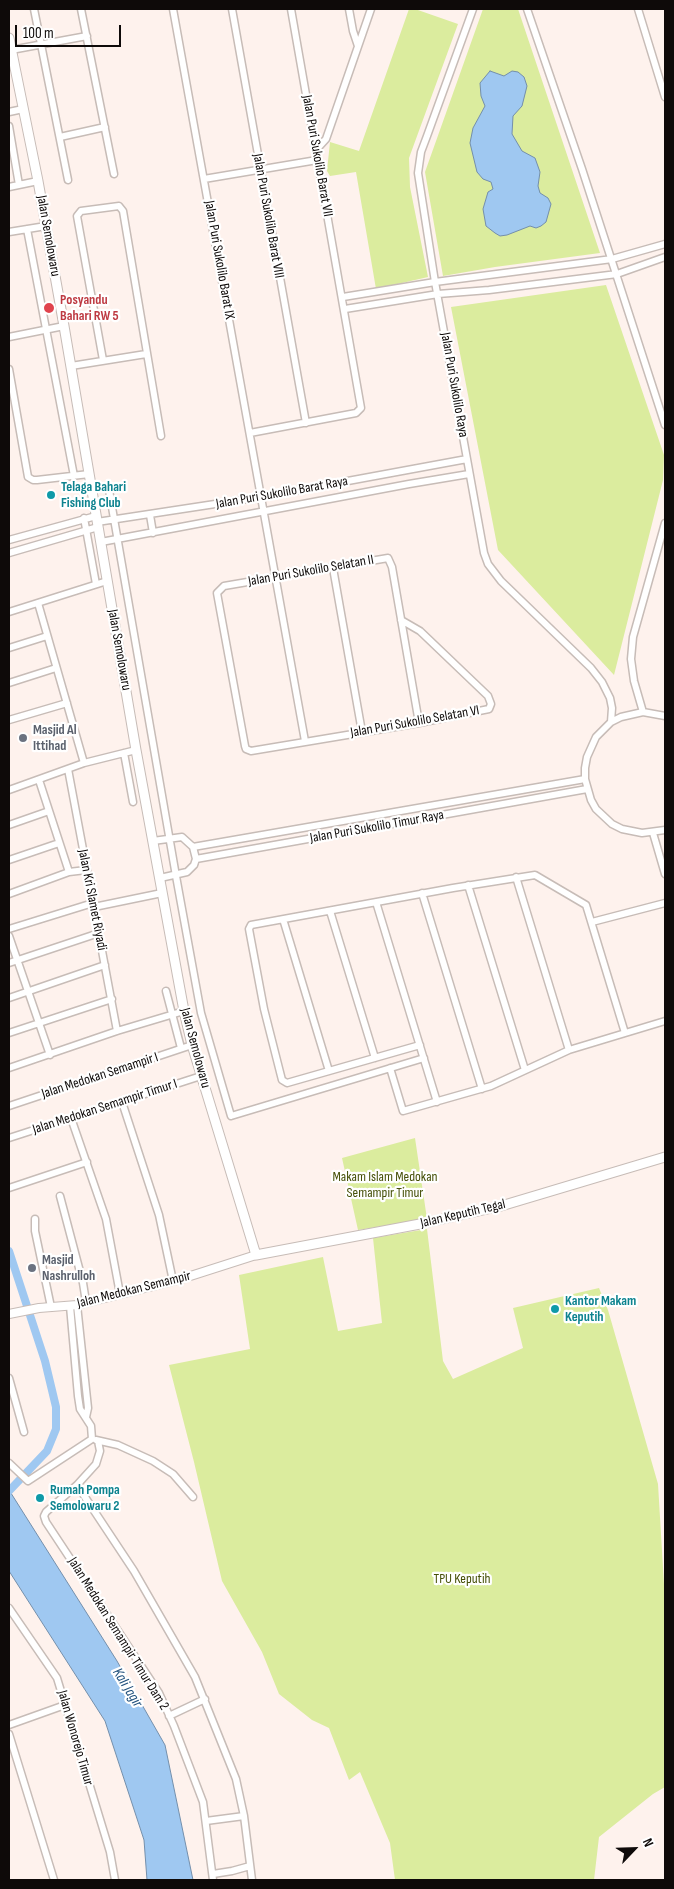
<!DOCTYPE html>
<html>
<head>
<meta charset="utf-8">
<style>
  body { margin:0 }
  #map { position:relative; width:674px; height:1889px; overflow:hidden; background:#fef2ed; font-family:"Sofia Sans Condensed",sans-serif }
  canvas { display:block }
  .frame { position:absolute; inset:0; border:10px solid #0e0a09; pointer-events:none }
  .north { position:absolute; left:609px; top:1824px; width:50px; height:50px; -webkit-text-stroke:4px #fff; paint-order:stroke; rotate:66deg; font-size:14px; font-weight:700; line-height:20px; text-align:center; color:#0e0a09 }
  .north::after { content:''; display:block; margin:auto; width:18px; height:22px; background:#0e0a09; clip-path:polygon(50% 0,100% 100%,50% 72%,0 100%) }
  .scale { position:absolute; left:15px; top:25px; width:106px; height:22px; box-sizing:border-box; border:2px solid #0e0a09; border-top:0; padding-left:6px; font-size:15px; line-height:18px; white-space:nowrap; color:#0e0a09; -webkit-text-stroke:4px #fff; paint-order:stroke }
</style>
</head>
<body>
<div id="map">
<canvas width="674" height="1889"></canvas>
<div class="frame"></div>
<div class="north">N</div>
<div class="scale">100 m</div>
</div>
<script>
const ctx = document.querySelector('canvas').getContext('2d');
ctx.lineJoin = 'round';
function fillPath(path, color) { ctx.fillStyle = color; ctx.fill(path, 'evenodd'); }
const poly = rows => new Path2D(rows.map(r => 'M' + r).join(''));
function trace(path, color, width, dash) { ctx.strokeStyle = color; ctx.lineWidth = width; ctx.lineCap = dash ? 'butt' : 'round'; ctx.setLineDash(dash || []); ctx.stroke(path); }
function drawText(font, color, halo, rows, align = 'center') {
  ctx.font = font + ' "Sofia Sans Condensed",sans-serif'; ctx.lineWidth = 4.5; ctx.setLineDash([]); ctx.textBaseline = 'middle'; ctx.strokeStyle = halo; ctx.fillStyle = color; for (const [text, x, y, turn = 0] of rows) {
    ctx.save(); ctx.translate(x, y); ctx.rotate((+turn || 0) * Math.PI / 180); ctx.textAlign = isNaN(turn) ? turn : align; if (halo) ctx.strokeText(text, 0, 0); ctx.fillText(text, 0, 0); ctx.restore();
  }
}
fillPath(poly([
  [409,9,415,9,458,24,409,158,410,187,428,277,376,289,356,172,330,176,327,171,330,142,359,151],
  [483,9,518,9,600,253,495,267,443,276,425,172],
  [606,285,664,455,663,480,614,675,498,550,451,307],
  [415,1138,427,1219,358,1230,342,1158],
  [427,1229,443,1361,453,1379,523,1348,513,1308,599,1288,608,1310,658,1484,665,1601,665,1787,653,1794,599,1837,594,1880,395,1880,390,1843,360,1772,349,1780,329,1728,312,1720,279,1694,262,1652,222,1581,194,1462,169,1365,250,1349,239,1275,323,1257,338,1331,382,1323,373,1238]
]), '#dbec9e');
const water = poly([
  [490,71,504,76,512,71,518,72,524,77,527,86,522,106,513,116,512,134,522,151,535,158,540,172,538,186,540,193,548,198,551,204,546,222,541,226,536,228,530,226,507,235,500,236,495,233,486,226,483,209,488,192,493,189,491,182,483,179,477,172,470,143,473,128,485,106,481,96,480,83,490,71],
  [9,1490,117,1661,165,1745,193,1880,147,1880,144,1840,105,1721,9,1571,9,1490]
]);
fillPath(water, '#9fc8f1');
trace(water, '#748fab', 1);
trace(poly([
  [9,1251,45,1361,56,1407,56,1429,47,1451,9,1491]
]), '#9fc8f1', 8);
const minor = poly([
  [34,9,68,180],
  [81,9,114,174],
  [173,9,305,741],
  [232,9,306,423],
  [349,9,353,31,358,46],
  [473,9,427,136,421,152,418,173,435,282,484,553,488,564,501,581,591,668,602,682,610,698,612,708,611,722],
  [527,9,582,169,665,425],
  [638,9,665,97],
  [11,50,87,36],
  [9,112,23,109],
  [9,126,19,185],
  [60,137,105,127],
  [316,150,326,139,371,9],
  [204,179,317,160],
  [9,187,38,181],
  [27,229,74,476],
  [9,232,46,226],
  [343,297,435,282,612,259,665,244],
  [345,309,438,294,489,290,617,274,665,257],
  [9,337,64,326],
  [103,360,77,216,81,211,119,206,123,211,161,436],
  [71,366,146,354],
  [9,369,28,477,33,480,37,480,89,474],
  [250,433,356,413,361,408,291,9],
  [109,490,176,876,201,1013,231,1116,424,1058],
  [150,515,153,533],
  [84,518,96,584],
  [97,522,261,497,467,459],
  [9,540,96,516],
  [101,542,409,484,469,474],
  [9,553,98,527],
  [333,568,362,732],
  [38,603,84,763],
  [9,612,107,581],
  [401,620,420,631,488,696,491,704,489,709,419,723,251,751,246,749,245,746,217,593,224,586,388,558,392,567,419,723],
  [9,648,47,636],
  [9,683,56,668],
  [643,712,634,681,631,659,633,637,665,523],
  [665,716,643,712,621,717,611,722,596,737,587,757,585,768,585,779,591,800,596,809,612,824,622,829,642,833,665,830],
  [9,720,67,703],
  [124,753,133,802],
  [68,769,117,1031],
  [39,780,69,872,86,870],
  [9,790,84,763,136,750],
  [9,825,49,811],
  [653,833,665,874],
  [153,841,182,837,193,847,196,859,194,865,187,872,160,878],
  [193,847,585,779],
  [196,859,587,789],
  [9,860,59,843],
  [516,877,569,1050],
  [468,885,525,1070],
  [422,893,482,1089],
  [9,894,69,872],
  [376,902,437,1102],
  [94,907,162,893],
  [330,911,375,1058],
  [283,919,329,1071],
  [592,922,665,903],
  [9,929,93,903],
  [9,936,50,1055],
  [9,963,99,933],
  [166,991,181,1048],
  [9,998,105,965],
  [9,1033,112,999],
  [420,1045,287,1083,282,1080,264,1009,249,929,251,925,453,888,535,875,586,905,625,1033],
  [9,1068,117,1031,184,1011],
  [390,1068,403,1111,491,1086,569,1050,665,1021],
  [122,1102,159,1215,173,1281],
  [9,1106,192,1045],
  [71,1118,106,1219,120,1294],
  [9,1138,201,1076],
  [9,1188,87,1162],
  [60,1196,83,1283,86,1302],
  [35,1219,35,1231,51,1307],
  [77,1305,88,1408,86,1417],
  [70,1306,78,1396,80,1409,91,1426,92,1439],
  [9,1378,24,1432],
  [96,1440,118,1445,153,1461,173,1474,193,1497],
  [98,1441,100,1451,96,1464,77,1485,46,1512,44,1516,46,1522,159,1693,174,1726,203,1802,213,1880],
  [9,1463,28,1481,92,1439],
  [77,1485,134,1571,195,1677,236,1779,244,1816,252,1880],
  [9,1608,57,1678,110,1852,115,1880],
  [169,1716,205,1699],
  [9,1725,65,1705],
  [9,1734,54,1880],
  [206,1821,244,1816],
  [213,1874,232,1871,250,1866]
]);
const tertiary = poly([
  [9,1314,39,1308,77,1305,181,1279,256,1255]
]);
const secondary = poly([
  [9,38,38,181,64,326,136,750,184,1011,192,1045,256,1255,420,1224,501,1206,665,1157]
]);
trace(minor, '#c7bcb7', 9);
trace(tertiary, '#c7bcb7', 10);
trace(secondary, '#c7bcb7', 11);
trace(minor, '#fff', 6);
trace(tertiary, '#fff', 8);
trace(secondary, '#fff', 9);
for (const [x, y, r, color] of [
  [49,308,6,"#e0444e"],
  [51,495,5,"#0f9aa8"],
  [23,738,5,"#6b7280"],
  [32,1268,5,"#6b7280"],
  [555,1309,5,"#0f9aa8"],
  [40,1498,5,"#0f9aa8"]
]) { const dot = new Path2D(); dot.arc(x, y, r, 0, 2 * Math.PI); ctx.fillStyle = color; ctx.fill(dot); trace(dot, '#fff', 2); }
drawText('14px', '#0e0a09', '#fff', [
  ["Jalan Puri Sukolilo Barat VII",317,156,80],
  ["Jalan Puri Sukolilo Barat VIII",268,216,80],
  ["Jalan Semolowaru",48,236,80],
  ["Jalan Puri Sukolilo Barat IX",219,260,80],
  ["Jalan Puri Sukolilo Raya",454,385,80],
  ["Jalan Puri Sukolilo Barat Raya",282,493,-10],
  ["Jalan Puri Sukolilo Selatan II",311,571,-10],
  ["Jalan Semolowaru",119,650,80],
  ["Jalan Puri Sukolilo Selatan VI",415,722,-10],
  ["Jalan Puri Sukolilo Timur Raya",377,827,-10],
  ["Jalan Kri Slamet Riyadi",92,900,79],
  ["Jalan Semolowaru",195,1048,75],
  ["Jalan Medokan Semampir I",100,1076,-18],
  ["Jalan Medokan Semampir Timur I",105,1107,-18],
  ["Jalan Keputih Tegal",463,1214,-13],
  ["Jalan Medokan Semampir",134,1290,-14],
  ["Jalan Medokan Semampir Timur Dam 2",118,1634,58],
  ["Jalan Wonorejo Timur",75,1738,74]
]);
drawText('bold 14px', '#be3a42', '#fff', [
  ["Posyandu",60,300],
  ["Bahari RW 5",60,316]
], 'left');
drawText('bold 14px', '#0d838f', '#fff', [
  ["Telaga Bahari",61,487],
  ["Fishing Club",61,503],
  ["Kantor Makam",565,1301],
  ["Keputih",565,1317],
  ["Rumah Pompa",50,1490],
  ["Semolowaru 2",50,1506]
], 'left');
drawText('bold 14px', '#5b616d', '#fff', [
  ["Masjid Al",33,730],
  ["Ittihad",33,746],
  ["Masjid",42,1260],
  ["Nashrulloh",42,1276]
], 'left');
drawText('14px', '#454f07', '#fff', [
  ["Makam Islam Medokan",385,1177],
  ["Semampir Timur",385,1193],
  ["TPU Keputih",462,1579]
]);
drawText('italic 15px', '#21517d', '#fff', [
  ["Kali Jagir",127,1688,58]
]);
</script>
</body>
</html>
